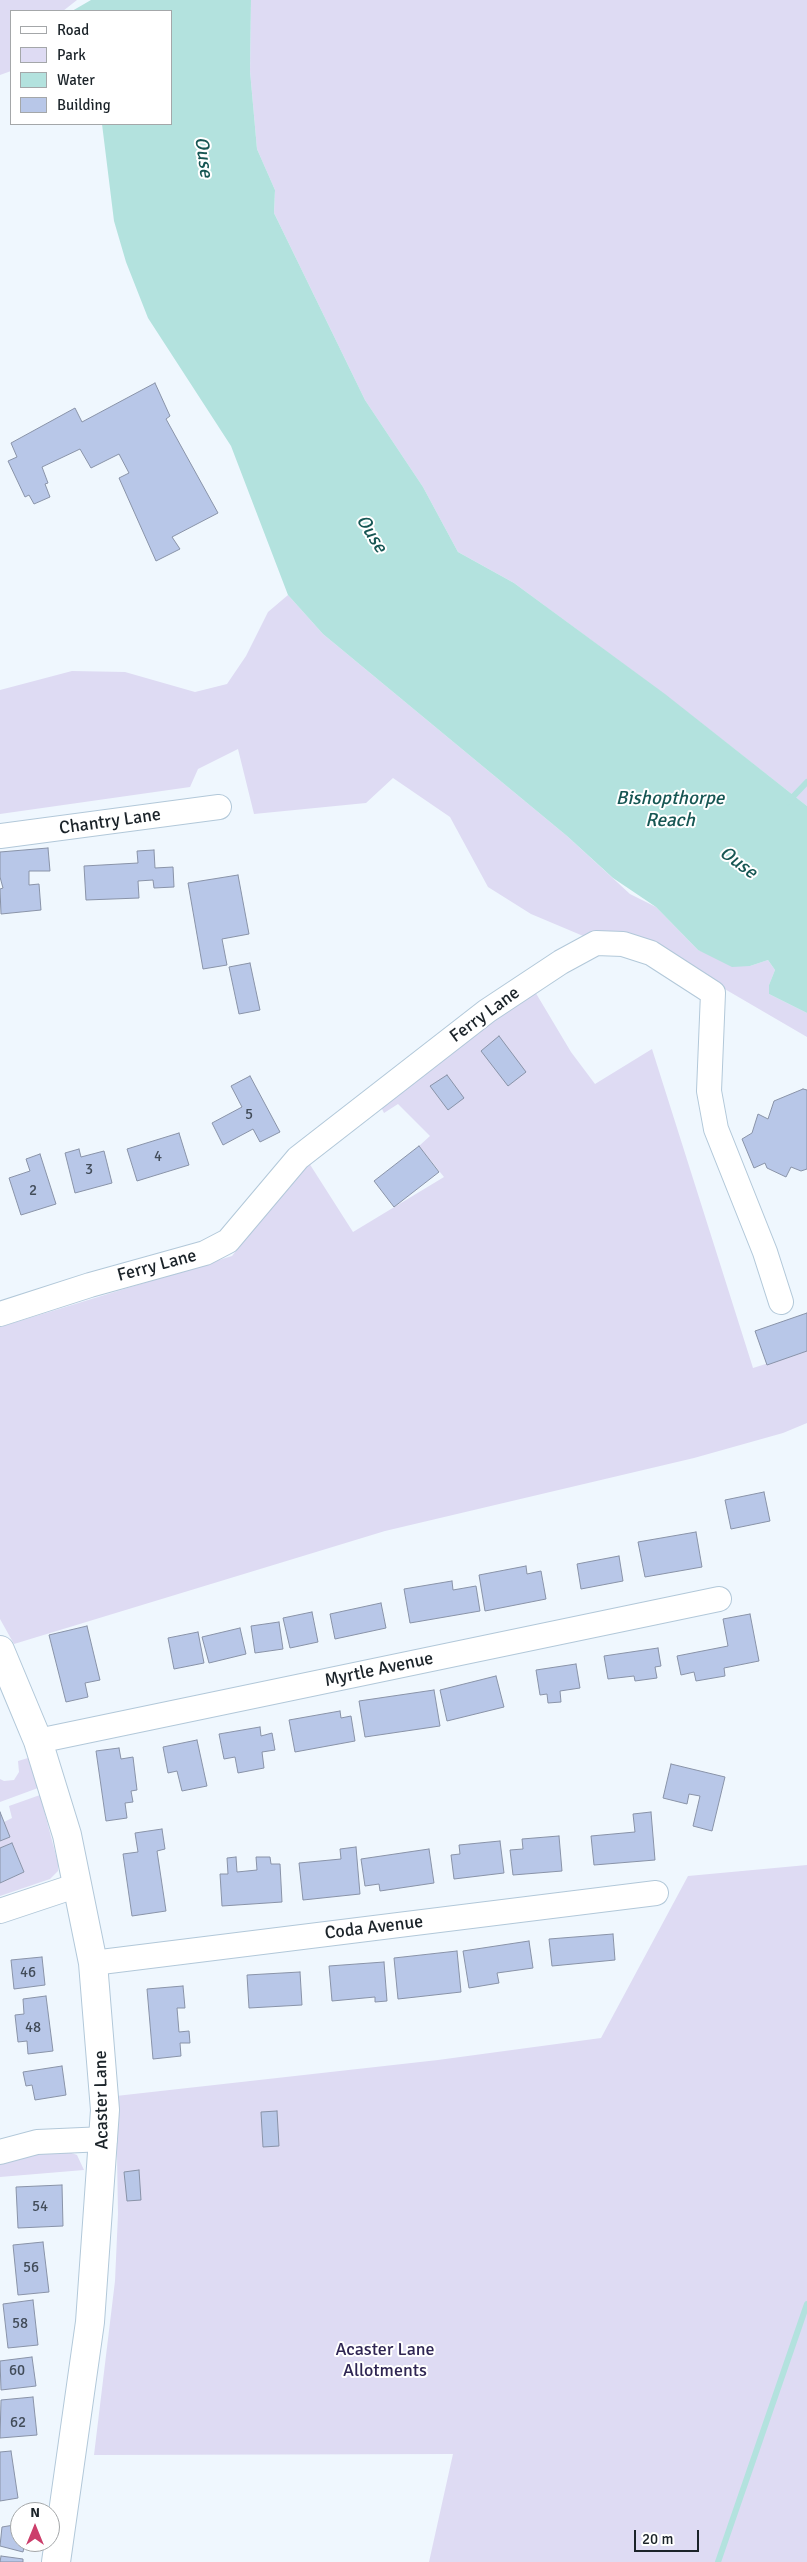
<!DOCTYPE html>
<html>
<head>
<meta charset="utf-8">
<style>
  body { margin:0 }
  #map { position:relative; width:807px; height:2562px; overflow:hidden; background:#eff7fe; font-family:Signika,sans-serif }
  canvas { display:block }
  .legend { position:absolute; left:10px; top:10px; width:162px; height:115px; box-sizing:border-box; background:#fff; border:1px solid #a4a7a9; margin:0; padding:6px 9px; list-style:none; font-size:15px; color:#1b2329 }
  .legend li { display:flex; align-items:center; gap:10px; height:25px }
  .legend b { width:25px; border:1px solid #a4a7a9 }
  .north { position:absolute; left:10px; top:2502px; width:50px; height:50px; box-sizing:border-box; background:#fff; border:1px solid #a4a7a9; border-radius:50%; rotate:0deg; font-size:14px; font-weight:700; line-height:20px; text-align:center; color:#1b2329 }
  .north::after { content:''; display:block; margin:auto; width:18px; height:22px; background:#cc3e6b; clip-path:polygon(50% 0,100% 100%,50% 72%,0 100%) }
  .scale { position:absolute; left:634px; top:2530px; width:65px; height:22px; box-sizing:border-box; border:2px solid #1b2329; border-top:0; padding-left:6px; font-size:15px; line-height:18px; white-space:nowrap; color:#1b2329; -webkit-text-stroke:4px #fff; paint-order:stroke }
</style>
</head>
<body>
<div id="map">
<canvas width="807" height="2562"></canvas>
<ul class="legend">
<li><b style="height:6px;background:#fff"></b>Road</li>
<li><b style="height:14px;background:#dedbf3"></b>Park</li>
<li><b style="height:14px;background:#b3e2de"></b>Water</li>
<li><b style="height:14px;background:#b8c7e8"></b>Building</li>
</ul>
<div class="north">N</div>
<div class="scale">20 m</div>
</div>
<script>
const ctx = document.querySelector('canvas').getContext('2d');
ctx.lineJoin = 'round';
function fillPath(path, color) { ctx.fillStyle = color; ctx.fill(path, 'evenodd'); }
const poly = rows => new Path2D(rows.map(r => 'M' + r).join(''));
function trace(path, color, width, dash) { ctx.strokeStyle = color; ctx.lineWidth = width; ctx.lineCap = dash ? 'butt' : 'round'; ctx.setLineDash(dash || []); ctx.stroke(path); }
function drawText(font, color, halo, rows, align = 'center') {
  ctx.font = font + ' Signika,sans-serif'; ctx.lineWidth = 4; ctx.setLineDash([]); ctx.textBaseline = 'middle'; ctx.strokeStyle = halo; ctx.fillStyle = color; for (const [text, x, y, turn = 0] of rows) {
    ctx.save(); ctx.translate(x, y); ctx.rotate((+turn || 0) * Math.PI / 180); ctx.textAlign = isNaN(turn) ? turn : align; if (halo) ctx.strokeText(text, 0, 0); ctx.fillText(text, 0, 0); ctx.restore();
  }
}
fillPath(poly([
  [0,0,77,0,63,11,11,11,11,71,0,75],
  [251,0,807,0,807,806,664,694,514,583,458,552,423,487,365,400,274,213,275,190,257,149,250,71],
  [288,595,323,634,567,836,630,894,656,907,698,950,750,966,768,960,775,970,769,985,769,994,807,1013,807,1037,639,939,588,938,531,914,488,887,450,817,393,778,366,803,254,814,238,749,198,769,190,787,0,814,0,690,72,671,125,672,195,692,227,684,246,656,268,612],
  [534,990,571,1052,595,1084,652,1049,753,1368,807,1351,807,1423,783,1433,694,1458,385,1531,14,1644,0,1619,0,1327,232,1256,281,1193,309,1163,353,1232,444,1177,419,1146,430,1136,398,1104,384,1113,381,1107],
  [28,1758,38,1788,0,1802,0,1779,4,1781,14,1780,19,1772,18,1761],
  [40,1795,58,1863,58,1871,50,1879,0,1896,0,1883,24,1872,12,1843,0,1848,0,1841,10,1837,4,1822,12,1818,9,1806],
  [807,1865,807,2562,429,2562,453,2454,94,2455,115,2281,118,2214,116,2096,438,2060,601,2038,688,1876],
  [0,2140,66,2151,77,2155,84,2170,0,2177]
]), '#dedbf3');
fillPath(poly([
  [91,0,251,0,250,71,257,149,275,190,274,213,365,400,423,487,458,552,514,583,665,694,807,806,807,1013,769,994,769,985,775,970,768,960,750,966,732,967,698,950,656,907,613,878,567,836,323,634,288,595,231,446,148,318,126,262,114,221,102,124,171,124,171,11,72,11]
]), '#b3e2de');
trace(poly([
  [788,802,807,782],
  [718,2562,807,2304]
]), '#b3e2de', 6);
const building = poly([
  [155,383,170,416,166,419,218,513,172,537,180,549,156,561,119,478,129,473,119,454,91,468,80,449,42,467,48,483,45,484,50,497,34,504,29,495,25,497,8,461,17,457,11,443,75,408,82,422,155,383],
  [48,848,50,871,29,871,29,885,39,884,41,910,1,914,0,889,3,888,0,877,0,852,48,848],
  [154,850,155,868,173,867,174,887,154,888,153,880,138,881,139,898,86,900,84,866,138,863,137,851,154,850],
  [238,875,249,934,222,939,227,965,203,969,188,883,238,875],
  [250,963,260,1010,239,1014,229,967,250,963],
  [499,1036,526,1072,508,1086,481,1051,499,1036],
  [447,1075,464,1098,448,1110,430,1086,447,1075],
  [250,1076,280,1132,260,1142,253,1129,223,1145,212,1123,242,1107,231,1086,250,1076],
  [803,1089,807,1090,807,1169,801,1171,791,1167,786,1177,767,1168,765,1163,754,1168,742,1139,752,1133,758,1114,768,1119,774,1101,803,1089],
  [179,1133,189,1165,137,1181,127,1149,179,1133],
  [419,1146,439,1172,394,1207,374,1181,419,1146],
  [79,1149,81,1157,104,1151,112,1183,75,1193,65,1153,79,1149],
  [40,1154,56,1204,21,1215,9,1178,30,1171,26,1159,40,1154],
  [807,1313,807,1351,767,1365,755,1331,807,1313],
  [764,1492,770,1521,731,1529,725,1500,764,1492],
  [696,1532,702,1567,645,1577,638,1542,696,1532],
  [619,1556,623,1581,581,1589,577,1564,619,1556],
  [526,1566,527,1574,541,1571,546,1599,485,1611,479,1575,526,1566],
  [452,1581,453,1590,476,1586,480,1611,410,1623,404,1589,452,1581],
  [381,1603,386,1628,335,1639,330,1614,381,1603],
  [312,1612,318,1642,290,1648,283,1618,312,1612],
  [750,1614,759,1661,724,1668,725,1676,696,1681,694,1672,681,1675,677,1656,728,1646,723,1619,750,1614],
  [279,1622,283,1649,255,1653,251,1626,279,1622],
  [87,1626,100,1680,85,1683,88,1697,66,1702,49,1635,87,1626],
  [240,1628,246,1654,209,1663,202,1637,240,1628],
  [198,1632,204,1663,174,1669,168,1638,198,1632],
  [658,1648,661,1666,655,1667,657,1678,635,1681,634,1676,608,1679,604,1656,658,1648],
  [576,1664,580,1688,560,1691,561,1702,548,1703,547,1694,540,1695,536,1670,576,1664],
  [496,1676,504,1707,447,1721,440,1690,496,1676],
  [434,1690,440,1726,365,1737,359,1701,434,1690],
  [340,1711,341,1718,351,1716,355,1741,295,1752,289,1720,340,1711],
  [260,1727,261,1736,272,1733,275,1750,262,1752,264,1768,238,1773,235,1757,224,1759,219,1734,260,1727],
  [197,1740,207,1786,182,1791,177,1771,168,1773,163,1747,197,1740],
  [119,1748,121,1759,133,1757,137,1790,131,1791,133,1802,125,1803,127,1818,106,1821,96,1751,119,1748],
  [671,1764,725,1777,712,1831,693,1826,700,1796,689,1794,687,1804,663,1798,671,1764],
  [0,1812,10,1837,0,1841,0,1812],
  [651,1812,655,1860,594,1865,591,1836,635,1832,633,1814,651,1812],
  [162,1829,165,1849,157,1851,166,1911,132,1916,123,1854,138,1852,135,1833,162,1829],
  [559,1836,562,1871,513,1875,510,1850,523,1849,522,1839,559,1836],
  [500,1841,504,1873,454,1879,451,1855,460,1854,459,1845,500,1841],
  [12,1843,24,1872,0,1883,0,1848,12,1843],
  [356,1847,360,1894,303,1900,299,1863,341,1859,340,1849,356,1847],
  [429,1849,434,1883,380,1891,379,1884,365,1886,361,1859,429,1849],
  [236,1857,237,1872,257,1870,256,1857,270,1857,271,1864,280,1864,282,1902,222,1906,220,1874,228,1874,227,1858,236,1857],
  [613,1934,615,1960,552,1966,549,1939,613,1934],
  [529,1941,533,1968,497,1973,499,1983,469,1988,463,1951,529,1941],
  [457,1951,461,1992,398,1999,394,1958,457,1951],
  [42,1957,45,1985,14,1989,11,1960,42,1957],
  [384,1962,387,2001,375,2002,375,1997,332,2001,329,1966,384,1962],
  [300,1972,302,2005,249,2008,247,1975,300,1972],
  [183,1986,185,2008,177,2008,179,2032,189,2031,190,2043,180,2043,181,2056,153,2059,147,1989,183,1986],
  [46,1996,53,2051,28,2054,27,2041,18,2042,15,2015,24,2014,23,1999,46,1996],
  [62,2066,66,2095,35,2100,32,2085,26,2086,23,2072,62,2066],
  [277,2111,279,2146,263,2147,261,2112,277,2111],
  [139,2170,141,2200,127,2201,124,2172,139,2170],
  [62,2185,63,2226,18,2228,16,2187,62,2185],
  [43,2242,49,2292,18,2295,13,2245,43,2242],
  [33,2300,38,2345,8,2348,3,2304,33,2300],
  [32,2357,36,2386,1,2390,0,2361,32,2357],
  [33,2397,37,2435,0,2438,1,2400,33,2397],
  [11,2451,18,2498,0,2501,0,2452,11,2451],
  [20,2524,20,2542,25,2542,23,2552,0,2546,2,2527,20,2524],
  [1,2556,23,2559,23,2562,0,2562,1,2556]
]);
fillPath(building, '#b8c7e8');
trace(building, '#8993a8', 1);
const street = poly([
  [0,836,219,807],
  [0,1314,90,1285,205,1253,228,1241,298,1158,487,1011,561,962,596,943,623,944,651,953,713,993,709,1091,716,1129,765,1252,781,1302],
  [38,1741,719,1599],
  [0,1911,78,1885],
  [93,1963,656,1893],
  [0,2152,37,2142,105,2139]
]);
const secondary = poly([
  [0,1650,38,1741,67,1835,93,1963,105,2110,90,2322,56,2562]
]);
trace(street, '#b2c8d9', 26);
trace(secondary, '#b2c8d9', 30);
trace(street, '#fff', 24);
trace(secondary, '#fff', 28);
drawText('15px', '#424c59', null, [
  ["5",249,1115],
  ["4",158,1157],
  ["3",89,1170],
  ["2",33,1191],
  ["46",28,1973],
  ["48",33,2028],
  ["54",40,2207],
  ["56",31,2268],
  ["58",20,2324],
  ["60",17,2371],
  ["62",18,2423]
]);
drawText('18px', '#1b2329', '#fff', [
  ["Chantry Lane",110,822,-8],
  ["Ferry Lane",485,1015,-36],
  ["Ferry Lane",157,1266,-15],
  ["Myrtle Avenue",379,1670,-12],
  ["Coda Avenue",374,1928,-7],
  ["Acaster Lane",102,2100,-91]
]);
drawText('18px', '#2f2653', '#fff', [
  ["Acaster Lane",385,2350],
  ["Allotments",385,2371]
]);
drawText('italic 19px', '#165653', '#fff', [
  ["Ouse",203,157,82],
  ["Ouse",371,534,58],
  ["Bishopthorpe",670,799],
  ["Reach",670,821],
  ["Ouse",738,863,36]
]);
</script>
</body>
</html>
